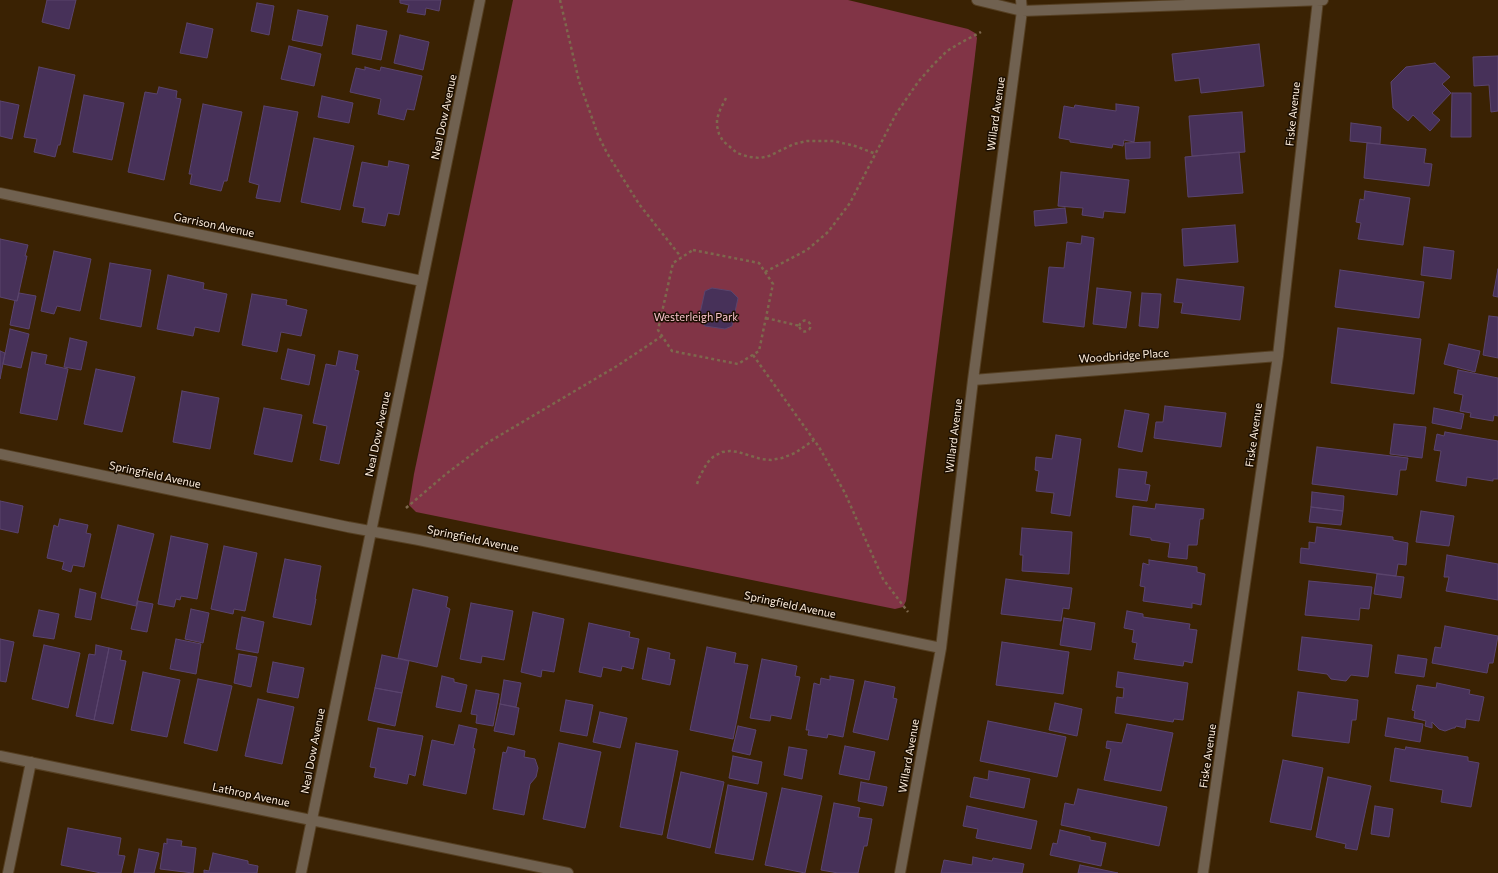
<!DOCTYPE html>
<html>
<head>
<meta charset="utf-8">
<style>
  body { margin:0 }
  canvas { display:block; background:#3a2203 }
</style>
</head>
<body>
<canvas width="1498" height="873"></canvas>
<script>
const ctx = document.querySelector('canvas').getContext('2d');
ctx.lineJoin = 'round';
function fillPath(path, color) { ctx.fillStyle = color; ctx.fill(path, 'evenodd'); }
const poly = rows => new Path2D(rows.map(r => 'M' + r).join(''));
function trace(path, color, width, dash) { ctx.strokeStyle = color; ctx.lineWidth = width; ctx.lineCap = dash ? 'butt' : 'round'; ctx.setLineDash(dash || []); ctx.stroke(path); }
function drawText(font, color, halo, rows, align = 'center') {
  ctx.font = font + ' Commissioner,sans-serif'; ctx.lineWidth = 3; ctx.setLineDash([]); ctx.textBaseline = 'middle'; ctx.strokeStyle = halo; ctx.fillStyle = color; for (const [text, x, y, turn = 0] of rows) {
    ctx.save(); ctx.translate(x, y); ctx.rotate((+turn || 0) * Math.PI / 180); ctx.textAlign = isNaN(turn) ? turn : align; if (halo) ctx.strokeText(text, 0, 0); ctx.fillText(text, 0, 0); ctx.restore();
  }
}
fillPath(poly([
  [513,0,848,0,968,29,975,33,977,38,974,64,906,601,903,607,895,609,416,512,409,505,414,474]
]), '#813446');
const building = poly([
  [47,0,76,0,69,29,42,22,47,0],
  [400,0,441,0,439,11,426,8,425,15,407,12,409,5,400,3,400,0],
  [257,3,274,6,269,35,251,31,257,3],
  [298,10,328,16,322,46,292,40,298,10],
  [187,23,213,29,207,58,180,53,187,23],
  [357,25,387,31,381,60,352,54,357,25],
  [400,35,429,42,423,70,394,63,400,35],
  [1259,44,1264,86,1201,93,1199,78,1175,81,1172,54,1259,44],
  [289,46,321,54,314,86,281,79,289,46],
  [1498,56,1498,111,1491,112,1489,85,1474,86,1473,57,1498,56],
  [1435,63,1450,77,1442,84,1451,93,1432,113,1440,120,1430,131,1413,115,1408,121,1393,108,1391,82,1406,67,1435,63],
  [39,67,75,75,60,145,58,145,55,157,34,152,37,139,24,137,39,67],
  [365,67,380,71,381,67,422,76,414,110,407,109,404,120,378,114,381,99,350,92,356,68,365,70,365,67],
  [159,87,177,91,176,98,181,99,164,180,128,172,145,92,157,94,159,87],
  [1452,93,1471,93,1471,137,1451,137,1452,93],
  [84,95,124,103,112,160,73,152,84,95],
  [322,96,353,103,349,123,318,117,322,96],
  [0,101,19,105,12,139,0,136,0,101],
  [203,104,242,112,227,181,224,181,221,191,190,184,192,174,189,174,203,104],
  [1116,104,1139,107,1134,142,1124,140,1123,146,1113,144,1112,148,1070,142,1070,140,1059,138,1064,106,1074,108,1075,105,1116,111,1116,104],
  [264,106,298,112,280,202,256,198,259,185,249,182,264,106],
  [1242,112,1245,152,1192,156,1189,116,1242,112],
  [1351,123,1381,127,1380,144,1350,141,1351,123],
  [314,138,354,146,340,210,301,202,314,138],
  [1150,142,1150,158,1126,159,1125,143,1150,142],
  [1367,143,1426,149,1424,163,1432,164,1429,186,1364,178,1367,143],
  [1239,152,1243,193,1188,197,1185,157,1239,152],
  [389,161,409,165,399,215,388,213,385,226,362,222,365,208,353,206,362,162,388,167,389,161],
  [1061,172,1129,180,1125,213,1104,211,1103,218,1082,215,1083,208,1058,206,1061,172],
  [1365,191,1410,198,1403,245,1358,239,1361,223,1356,222,1360,199,1364,200,1365,191],
  [1065,208,1067,223,1035,226,1034,211,1065,208],
  [1235,225,1238,262,1184,266,1182,229,1235,225],
  [1082,236,1094,238,1084,327,1043,322,1049,267,1064,268,1067,242,1081,244,1082,236],
  [0,239,28,245,25,256,27,256,17,301,0,297,0,239],
  [1424,247,1454,251,1451,279,1421,275,1424,247],
  [54,251,91,259,80,311,57,306,54,314,41,311,54,251],
  [110,263,151,270,141,327,100,319,110,263],
  [1498,269,1498,297,1493,296,1498,269],
  [1340,270,1424,282,1419,318,1335,307,1340,270],
  [168,275,204,283,203,289,227,294,219,332,195,327,193,336,157,329,168,275],
  [1177,279,1244,287,1240,320,1181,313,1183,303,1174,302,1177,279],
  [712,288,731,291,738,298,732,326,725,329,705,326,699,318,705,291,712,288],
  [1097,288,1131,292,1126,328,1093,324,1097,288],
  [19,293,36,296,29,329,10,325,15,300,17,301,19,293],
  [1142,293,1161,294,1158,328,1139,326,1142,293],
  [252,294,287,300,286,305,307,310,301,336,281,332,277,352,242,345,252,294],
  [1489,316,1498,317,1498,358,1483,355,1489,316],
  [1338,328,1421,339,1414,394,1331,383,1338,328],
  [10,329,29,334,21,368,3,364,10,329],
  [70,338,87,342,81,370,64,367,70,338],
  [1449,344,1480,351,1475,372,1444,364,1449,344],
  [288,349,315,355,309,385,281,379,288,349],
  [0,351,5,353,0,379,0,351],
  [339,351,358,355,355,370,359,371,339,464,320,460,327,426,313,423,326,364,336,366,339,351],
  [32,352,47,355,45,364,68,369,57,420,20,413,32,352],
  [96,369,135,377,122,432,84,424,96,369],
  [1458,370,1498,378,1498,416,1494,415,1493,421,1470,417,1471,413,1460,411,1463,395,1454,393,1458,370],
  [182,391,219,398,210,449,173,442,182,391],
  [1165,406,1226,413,1221,447,1154,438,1156,422,1163,422,1165,406],
  [264,408,302,415,292,462,254,454,264,408],
  [1434,408,1464,414,1461,429,1432,423,1434,408],
  [1125,410,1149,414,1142,452,1118,447,1125,410],
  [1394,424,1426,427,1422,458,1390,454,1394,424],
  [1445,432,1498,441,1498,479,1493,479,1493,481,1467,477,1466,486,1436,481,1441,451,1434,450,1437,434,1444,436,1445,432],
  [1056,435,1081,439,1070,516,1051,513,1054,493,1036,491,1039,471,1035,470,1036,457,1052,459,1056,435],
  [1317,447,1408,458,1406,470,1400,470,1397,495,1312,484,1317,447],
  [1119,469,1147,472,1145,484,1150,485,1147,501,1116,497,1119,469],
  [1312,492,1344,496,1343,511,1311,507,1312,492],
  [0,501,23,506,18,533,0,529,0,501],
  [1156,504,1204,509,1203,519,1200,519,1197,545,1188,545,1187,559,1168,557,1170,543,1151,540,1151,538,1130,535,1133,506,1155,509,1156,504],
  [1311,507,1343,511,1341,525,1309,522,1311,507],
  [1421,511,1454,516,1449,546,1416,542,1421,511],
  [60,519,88,525,86,533,91,534,84,567,73,565,71,572,62,569,64,562,47,558,54,525,58,527,60,519],
  [118,525,154,534,136,606,101,598,118,525],
  [1317,527,1393,537,1393,540,1408,543,1406,565,1398,564,1396,576,1300,563,1301,548,1309,549,1309,542,1315,543,1317,527],
  [1022,528,1072,532,1069,574,1022,571,1023,555,1020,555,1022,528],
  [171,536,208,544,197,599,181,596,180,600,176,599,174,607,158,604,171,536],
  [224,546,257,553,245,611,234,609,233,614,211,609,224,546],
  [1447,555,1498,564,1498,600,1446,591,1449,577,1444,577,1447,555],
  [285,559,321,566,315,599,316,599,311,625,273,617,285,559],
  [1149,560,1197,567,1197,572,1205,574,1201,605,1192,603,1192,608,1143,601,1145,587,1140,586,1143,563,1149,565,1149,560],
  [1377,574,1404,577,1401,598,1374,594,1377,574],
  [1006,579,1072,588,1069,609,1063,608,1061,621,1001,614,1006,579],
  [1309,581,1372,587,1369,609,1360,608,1359,620,1305,615,1309,581],
  [80,589,96,593,91,620,75,617,80,589],
  [413,589,448,597,446,607,450,609,437,667,398,658,413,589],
  [138,601,153,604,147,632,131,629,138,601],
  [471,603,513,611,504,660,482,656,481,663,460,659,471,603],
  [191,609,209,613,203,643,185,639,191,609],
  [39,610,59,614,54,639,33,636,39,610],
  [1127,611,1143,614,1143,617,1190,624,1189,629,1197,630,1192,663,1184,661,1183,666,1134,659,1137,643,1132,642,1134,630,1124,628,1127,611],
  [533,612,564,619,554,672,542,670,541,677,521,672,533,612],
  [242,617,264,622,258,653,236,649,242,617],
  [1064,618,1095,623,1091,650,1060,645,1064,618],
  [589,623,630,632,629,637,639,639,633,669,622,666,621,671,603,667,601,677,579,672,589,623],
  [1445,626,1498,636,1493,663,1489,663,1487,673,1432,663,1435,647,1441,648,1445,626],
  [1302,637,1372,645,1368,677,1351,675,1346,681,1331,679,1327,674,1298,670,1302,637],
  [0,639,14,642,6,682,0,681,0,639],
  [176,639,201,644,196,674,170,669,176,639],
  [1002,642,1069,652,1063,694,996,685,1002,642],
  [44,645,80,653,68,708,32,699,44,645],
  [96,645,109,648,94,720,76,716,89,654,95,655,96,645],
  [707,647,736,653,734,663,748,665,733,739,690,730,707,647],
  [109,648,122,651,120,660,126,661,113,724,94,720,109,648],
  [648,648,670,653,669,659,675,660,670,685,642,679,648,648],
  [239,654,257,657,251,687,234,683,239,654],
  [382,655,409,661,402,693,375,688,382,655],
  [1398,655,1427,659,1424,677,1395,673,1398,655],
  [762,659,797,666,795,676,800,677,791,719,771,715,770,721,750,718,762,659],
  [273,662,304,668,298,698,267,692,273,662],
  [143,672,180,680,167,737,131,730,143,672],
  [1118,672,1188,683,1183,720,1174,719,1173,722,1115,713,1117,697,1123,698,1124,688,1116,687,1118,672],
  [442,676,454,679,454,682,467,685,461,712,436,707,442,676],
  [830,676,854,680,843,737,828,734,827,738,808,735,809,730,806,730,814,683,820,685,821,678,830,680,830,676],
  [198,679,232,686,217,751,184,743,198,679],
  [504,680,521,683,516,707,500,704,504,680],
  [865,681,895,687,893,698,897,699,888,740,853,732,865,681],
  [1437,683,1470,690,1469,694,1484,697,1479,721,1466,719,1465,728,1456,726,1455,728,1453,728,1445,731,1439,729,1432,722,1432,728,1425,726,1426,721,1414,718,1415,711,1412,710,1417,685,1436,688,1437,683],
  [375,688,402,693,395,726,368,720,375,688],
  [476,690,499,694,493,726,476,723,477,715,471,714,476,690],
  [1298,692,1358,700,1356,720,1352,720,1349,743,1292,736,1298,692],
  [258,699,294,707,282,764,245,756,258,699],
  [566,700,593,705,587,736,560,731,566,700],
  [1055,703,1082,709,1077,736,1049,730,1055,703],
  [500,704,519,708,514,735,494,731,500,704],
  [600,712,627,718,620,748,593,742,600,712],
  [1388,718,1423,724,1420,742,1385,736,1388,718],
  [988,721,1066,737,1057,777,980,761,988,721],
  [1127,724,1173,733,1161,791,1104,780,1111,749,1106,748,1107,741,1122,743,1127,724],
  [459,725,477,729,473,748,475,749,466,794,423,785,432,740,454,745,459,725],
  [738,726,756,730,750,755,732,751,738,726],
  [378,728,423,736,415,776,409,774,407,784,374,777,376,768,370,767,378,728],
  [559,743,601,752,585,828,543,819,559,743],
  [636,743,678,751,662,835,620,827,636,743],
  [845,746,875,752,869,780,839,774,845,746],
  [508,747,525,751,524,757,535,759,538,768,536,777,530,784,524,815,493,809,503,752,506,753,508,747],
  [789,747,807,750,802,779,784,775,789,747],
  [1406,747,1468,757,1468,761,1479,763,1471,807,1441,802,1443,790,1390,781,1395,748,1405,750,1406,747],
  [733,756,762,762,758,784,729,778,733,756],
  [1283,760,1323,768,1311,830,1270,822,1283,760],
  [989,771,1030,779,1024,808,970,797,974,777,988,780,989,771],
  [681,772,724,782,710,848,667,838,681,772],
  [1328,777,1371,786,1357,850,1345,848,1346,844,1316,837,1328,777],
  [861,782,887,787,883,806,858,801,861,782],
  [728,785,767,793,753,860,715,853,728,785],
  [782,788,822,796,805,873,765,865,782,788],
  [1078,789,1167,807,1159,846,1061,825,1065,803,1074,805,1078,789],
  [834,803,860,808,858,817,872,819,867,846,864,846,858,873,838,873,821,870,834,803],
  [967,806,1037,821,1031,849,976,838,978,829,963,826,967,806],
  [1375,806,1393,809,1389,837,1371,834,1375,806],
  [68,828,121,838,118,855,125,856,121,873,101,873,61,865,68,828],
  [1060,830,1090,837,1090,840,1106,843,1101,866,1050,855,1053,843,1057,844,1060,830],
  [167,839,182,841,181,846,196,848,193,873,160,869,164,843,167,844,167,839],
  [139,849,159,853,154,873,134,873,139,849],
  [213,853,248,861,248,864,258,866,257,873,204,873,204,870,209,871,213,853],
  [973,857,992,861,993,858,1024,864,1022,873,941,873,944,860,972,865,973,857],
  [1080,865,1118,873,1078,873,1080,865]
]);
fillPath(building, '#473159');
trace(building, '#5a446d', 1);
const minor = poly([
  [977,0,1022,11,1323,0],
  [0,193,422,281],
  [973,380,1278,356],
  [0,454,348,527,419,540,941,648],
  [0,756,568,873],
  [8,873,31,762],
  [301,873,480,0],
  [900,873,941,648,973,380,1022,11,1021,0],
  [1203,873,1278,356,1318,0]
]);
trace(minor, '#553f22', 12);
trace(poly([
  [560,0,579,81,598,135,607,153,639,204,681,257],
  [726,98,720,110,717,119,717,126,719,134,723,141,737,153,749,157,760,158,769,156,794,144,807,141,834,141,855,146,876,154],
  [693,250,759,263,773,284,759,351,738,364,672,351,658,330,673,263,693,250],
  [765,272,807,250,828,232,850,203,896,114,918,82,933,65,947,51,962,42,981,32],
  [766,318,800,326],
  '799.5 326a5.5 5.5 0 1 1 11 0a5.5 5.5 0 1 1-11 0Z',
  [753,355,819,447,845,493,883,579,908,612],
  [697,484,699,478,707,463,713,457,722,452,730,451,738,452,761,459,771,460,782,458,795,453,814,440],
  [406,508,446,474,487,443,617,366,662,336]
]), '#7d684d', 2.5, [3, 3]);
trace(minor, '#706150', 10);
drawText('11px', '#feeedd', '#1b0e01', [
  ["Willard Avenue",996,114,-82],
  ["Fiske Avenue",1293,114,-84],
  ["Neal Dow Avenue",444,117,-78],
  ["Garrison Avenue",214,225,12],
  ["Woodbridge Place",1124,356,-4],
  ["Neal Dow Avenue",378,434,-78],
  ["Fiske Avenue",1254,435,-82],
  ["Willard Avenue",954,436,-83],
  ["Springfield Avenue",155,475,12],
  ["Springfield Avenue",473,539,12],
  ["Springfield Avenue",790,605,12],
  ["Neal Dow Avenue",313,751,-79],
  ["Willard Avenue",909,756,-80],
  ["Fiske Avenue",1208,756,-82],
  ["Lathrop Avenue",251,795,12]
]);
drawText('11px', '#f8c4cc', '#1b0e01', [
  ["Westerleigh Park",696,317]
]);
</script>
</body>
</html>
